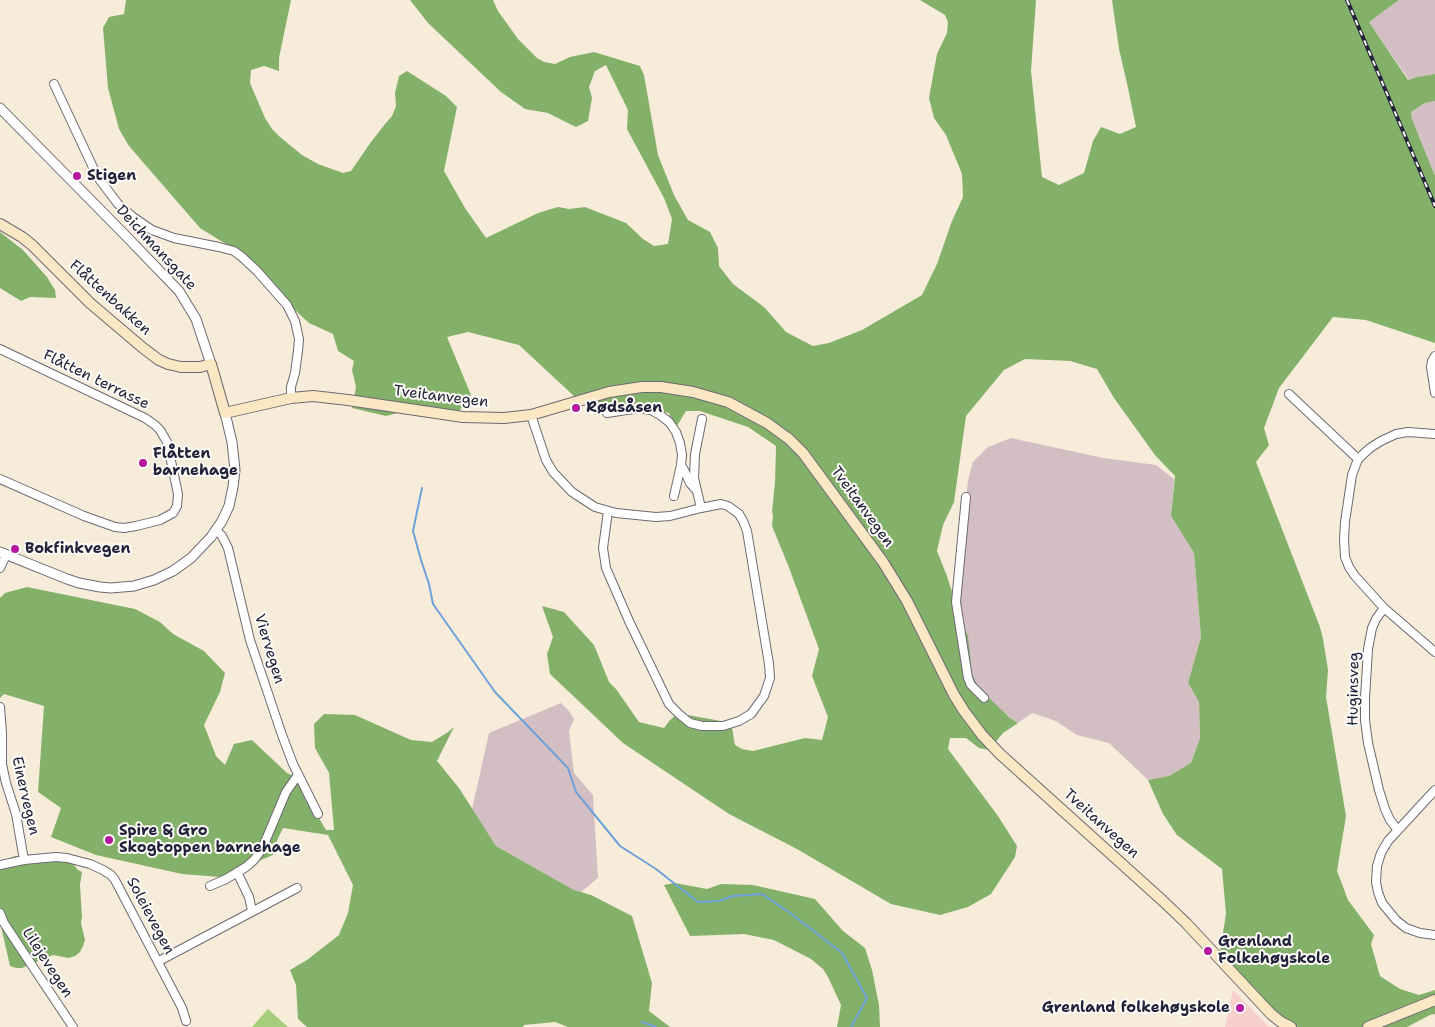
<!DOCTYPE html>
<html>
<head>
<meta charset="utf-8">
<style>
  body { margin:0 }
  canvas { display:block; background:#f7ecd9 }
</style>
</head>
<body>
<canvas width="1435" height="1027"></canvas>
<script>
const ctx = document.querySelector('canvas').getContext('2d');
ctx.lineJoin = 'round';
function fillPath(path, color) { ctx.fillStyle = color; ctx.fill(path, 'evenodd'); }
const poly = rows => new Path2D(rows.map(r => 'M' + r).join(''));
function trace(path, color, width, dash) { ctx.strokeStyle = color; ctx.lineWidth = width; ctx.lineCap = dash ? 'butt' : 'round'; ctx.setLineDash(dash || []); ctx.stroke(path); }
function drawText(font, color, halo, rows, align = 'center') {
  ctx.font = font + ' "Shantell Sans",sans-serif'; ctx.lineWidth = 4; ctx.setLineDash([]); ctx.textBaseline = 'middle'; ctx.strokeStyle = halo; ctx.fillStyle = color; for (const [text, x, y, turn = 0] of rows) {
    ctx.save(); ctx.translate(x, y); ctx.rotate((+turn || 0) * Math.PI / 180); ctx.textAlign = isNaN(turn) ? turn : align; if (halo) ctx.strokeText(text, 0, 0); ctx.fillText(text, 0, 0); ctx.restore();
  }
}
fillPath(poly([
  [1233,990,1265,1023,1270,1027,1225,1027]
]), '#f7d0cd');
fillPath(poly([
  [1399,0,1435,0,1435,74,1417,77,1409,80,1369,22],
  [1435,101,1435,176,1412,119,1411,112,1425,103],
  [1011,438,1103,458,1156,465,1174,479,1171,516,1194,553,1201,637,1188,683,1199,702,1200,738,1191,763,1169,776,1148,780,1109,743,1077,735,1056,721,1032,713,1018,723,1010,718,979,688,972,674,971,664,958,595,968,480,973,462,988,447],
  [561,703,569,711,574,719,569,731,574,773,593,795,598,878,581,892,574,890,496,846,472,809,489,733]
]), '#d2bec3');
fillPath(poly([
  [268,1009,288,1027,252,1027]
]), '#a5ce7a');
fillPath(poly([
  [126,0,291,0,279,58,279,71,264,66,251,70,250,83,265,118,272,129,280,137,302,155,318,164,343,173,351,171,371,142,385,124,392,116,396,106,395,93,399,76,407,71,446,96,457,107,444,171,465,208,486,238,538,213,558,207,569,209,585,207,626,223,643,239,654,246,668,244,672,219,664,198,627,129,628,110,606,65,595,71,589,87,592,98,588,121,576,127,548,113,525,109,501,92,428,23,410,0,493,0,498,11,518,39,537,58,544,62,555,64,570,57,594,52,640,66,644,75,658,155,674,195,688,220,710,232,718,248,719,266,733,284,764,307,786,332,813,346,829,343,862,330,922,295,937,264,952,221,963,197,962,174,946,135,934,118,929,98,937,54,947,33,948,22,945,15,920,0,1036,0,1031,71,1042,177,1059,185,1084,173,1093,141,1101,127,1120,134,1136,127,1128,88,1119,49,1112,0,1399,0,1369,22,1408,80,1417,77,1435,74,1435,101,1425,103,1411,112,1412,119,1435,176,1435,343,1366,320,1333,317,1279,388,1264,428,1269,445,1256,462,1320,627,1323,639,1328,670,1326,697,1346,816,1337,871,1348,900,1374,935,1371,944,1380,976,1400,989,1419,995,1435,990,1435,1014,1430,1015,1407,1027,1298,1027,1277,1017,1219,957,1226,914,1222,869,1177,835,1163,814,1148,780,1169,776,1191,763,1200,738,1199,702,1188,683,1201,637,1194,553,1171,516,1175,476,1155,455,1114,398,1097,369,1070,361,1025,359,1004,370,966,416,954,502,943,525,937,551,947,576,963,627,968,636,972,674,979,688,1010,718,1018,723,1003,733,989,750,979,748,966,738,950,738,948,749,998,816,1017,846,1015,857,991,894,968,907,940,915,891,904,797,849,729,814,623,743,550,674,547,654,553,637,542,606,564,612,594,645,609,682,616,689,639,722,664,728,670,720,676,715,682,714,721,721,727,723,732,728,735,745,742,749,753,751,805,738,822,740,828,717,812,676,819,649,788,565,772,526,773,516,772,512,775,482,776,446,748,427,700,411,686,411,674,431,669,413,644,408,592,403,575,397,519,345,468,332,447,337,471,395,460,410,442,411,422,407,386,416,352,408,356,387,352,370,354,361,338,351,333,334,309,323,270,287,247,257,200,228,129,146,119,129,108,88,103,28,109,17,124,14],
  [0,232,23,250,47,277,55,290,56,298,30,297,21,301,0,288],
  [27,587,135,609,160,622,173,634,204,651,225,673,220,692,204,725,216,756,225,765,234,744,252,740,287,773,294,776,326,830,334,830,329,773,315,748,314,724,324,714,355,715,411,740,432,742,448,732,454,727,437,761,459,788,496,846,574,890,591,895,632,916,652,983,649,1011,670,1027,568,1027,555,1022,524,1025,523,1027,307,1027,298,1019,296,985,290,970,307,960,339,935,348,913,353,885,328,835,283,828,273,849,273,855,220,877,182,874,96,855,51,837,61,808,38,792,44,706,4,694,0,698,0,598,5,593],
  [15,856,21,856,70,860,78,870,82,872,80,885,82,917,81,923,85,940,83,946,80,952,75,956,69,958,53,955,22,968,16,968,10,966,0,922,0,863],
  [675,883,707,889,721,884,753,885,815,899,843,931,865,948,872,970,879,1005,880,1027,837,1027,841,1005,828,977,823,969,811,959,774,940,744,934,690,936,664,885]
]), '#84b16a');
trace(poly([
  [422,488,413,531,421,560,429,584,433,604,495,692,568,768,576,792,620,846,656,869,698,902,719,901,733,896,762,894,793,915,842,953,867,998,851,1027],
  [642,1022,656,1027]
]), '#6ea1da', 2);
const minor = poly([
  [54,84,97,176,118,204,133,217,152,230,174,238,219,247,234,251,242,257,257,271,287,305,295,321,299,339,298,351,295,373,291,387,291,398],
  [0,349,145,418,155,425,160,430,167,442,178,494,177,506,173,513,160,520,136,526,124,528,115,527,84,516,0,479],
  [1435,356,1432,361,1431,367,1435,393],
  [1289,394,1358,459],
  [607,413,640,408,651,410,660,415,669,422,676,432,680,443,682,455,681,465,674,496],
  [531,415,546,460,553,472,572,492,595,507,616,513,656,517,670,516,701,508,721,504,728,506,739,514,743,521,747,531,769,664,770,678,764,696,751,714,739,721,723,726,702,726,690,723,679,714,669,704,629,621,606,568,603,548,608,511],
  [1435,434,1408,432,1396,434,1381,441,1370,448,1358,459,1352,475,1345,522,1344,539,1345,557,1349,567,1355,576,1384,608,1435,652],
  [681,465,684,470,690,483,696,490],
  [966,497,956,602,968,678,971,685,984,698],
  [701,508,694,478,695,454,702,419],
  [216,530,222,536,228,548,250,640,282,735,293,764,318,814],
  [0,568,6,555],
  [1384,608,1376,619,1372,628,1368,649,1365,698,1365,720,1368,743,1379,790,1385,809,1390,820,1397,829],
  [0,707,2,733,2,764,6,783,16,814,24,860],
  [1435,790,1388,841,1381,853,1377,866,1376,882,1378,892,1382,903,1396,920,1406,928,1420,933,1435,935],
  [0,865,24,860,56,857,67,858,90,864,103,870,111,875,115,880,182,1008,186,1021],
  [237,872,249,897,252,911],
  [210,886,226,879,246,867,254,860,262,849,286,792,298,775],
  [0,913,4,923,37,973,73,1027],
  [159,961,297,888]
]);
const tertiary = poly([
  [0,108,125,235,179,291,196,319,211,364],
  [0,552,67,579,79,583,100,587,111,588,134,586,154,580,173,571,191,558,211,537,222,521,229,506,233,487,235,470,232,442,225,413]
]);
const secondary = poly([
  [0,224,22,237,32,245,90,303,143,348,159,360,168,364,181,367,200,367,211,364,225,413,291,398,313,396,348,400,463,417,504,418,531,415,609,392,642,387,661,387,693,392,728,402,767,423,789,439,803,453,883,562,907,601,954,695,964,711,982,735,1000,754,1163,901,1186,923,1271,1014,1281,1022,1291,1027],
  [1368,1027,1435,1000]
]);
trace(minor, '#6d6972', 10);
trace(tertiary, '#6d6972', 11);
trace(secondary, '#6d6972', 12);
trace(minor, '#fff', 8);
trace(tertiary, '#fff', 9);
trace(secondary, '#fae7c3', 10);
const rail = poly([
  [1347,0,1435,206]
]);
trace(rail, '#22223b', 4);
trace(rail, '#fdfcf7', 2, [5.5]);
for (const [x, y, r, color] of [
  [77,176,5,"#b5179e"],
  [576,408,5,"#b5179e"],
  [143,463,5,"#b5179e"],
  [15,549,5,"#b5179e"],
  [109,840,5,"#b5179e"],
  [1208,951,5,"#b5179e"],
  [1240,1008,5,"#b5179e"]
]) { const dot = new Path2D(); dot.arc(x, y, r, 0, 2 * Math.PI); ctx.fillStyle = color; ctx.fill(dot); trace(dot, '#fdfcf7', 2); }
drawText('bold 15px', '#22223b', '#fdfcf7', [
  ["Stigen",87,176],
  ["Rødsåsen",586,408],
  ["Flåtten",153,454],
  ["barnehage",153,471],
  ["Bokfinkvegen",25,549],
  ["Spire & Gro",119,831],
  ["Skogtoppen barnehage",119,848],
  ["Grenland",1218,942],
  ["Folkehøyskole",1218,959],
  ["Grenland folkehøyskole",1230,1008,"right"]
], 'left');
drawText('15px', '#22223b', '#fdfcf7', [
  ["Deichmansgate",156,248,47],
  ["Flåttenbakken",110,298,42],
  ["Flåtten terrasse",96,380,26],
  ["Tveitanvegen",441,397,7],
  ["Tveitanvegen",862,507,54],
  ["Viervegen",269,649,73],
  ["Huginsveg",1354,689,-89],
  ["Einervegen",25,796,77],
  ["Tveitanvegen",1101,824,42],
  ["Soleievegen",150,916,62],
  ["Lilejevegen",47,963,57]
]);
</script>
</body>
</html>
